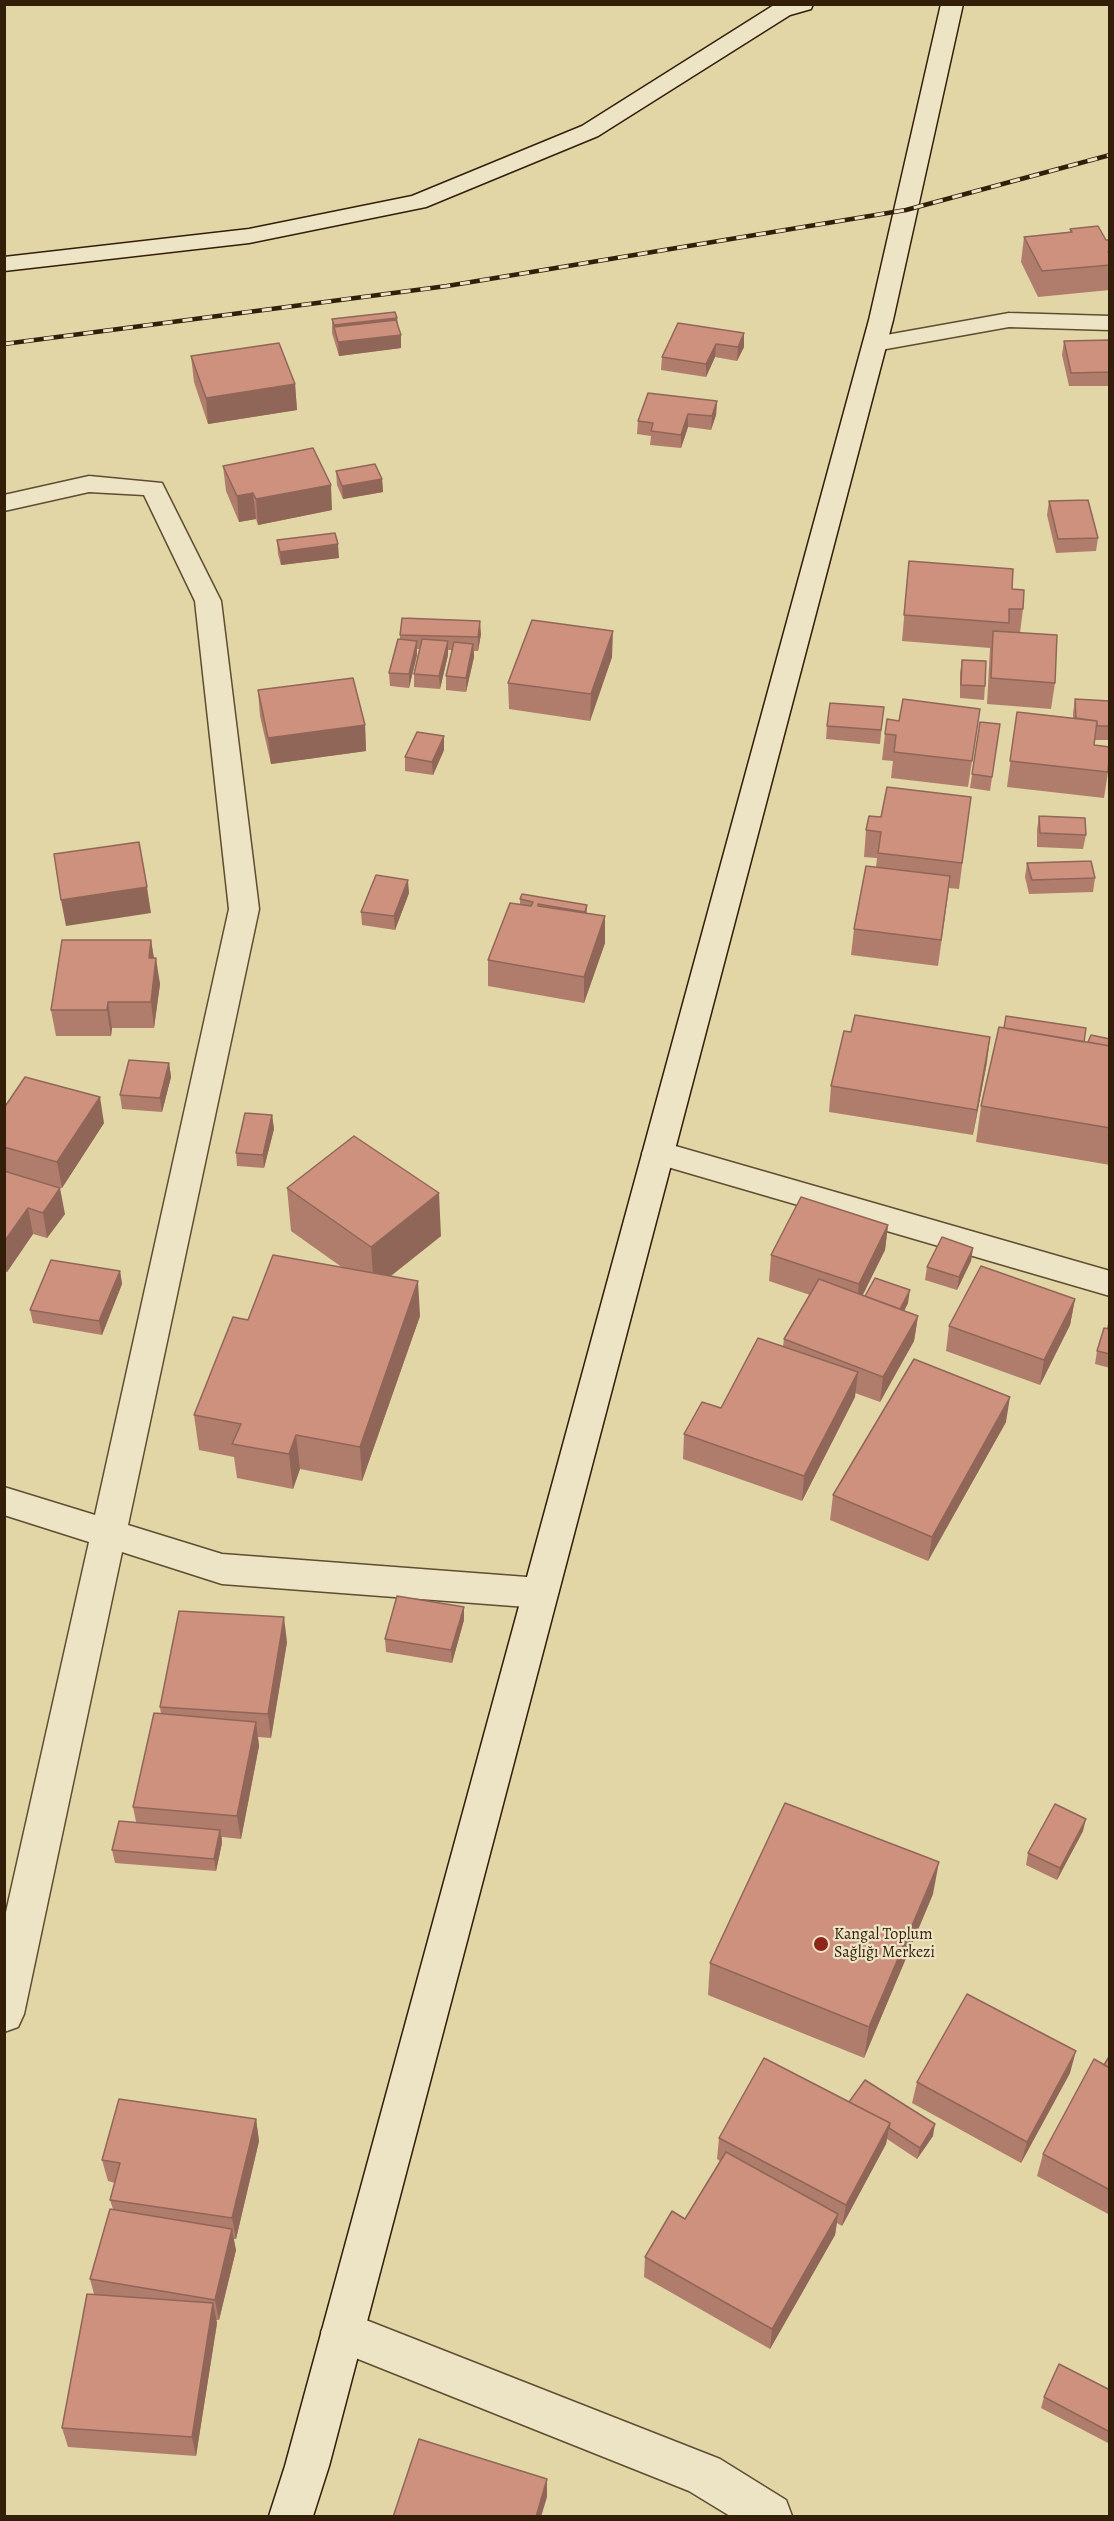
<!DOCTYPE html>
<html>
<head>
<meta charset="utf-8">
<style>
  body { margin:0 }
  #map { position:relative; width:1114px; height:2521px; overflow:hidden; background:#e2d6a6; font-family:Alegreya,serif }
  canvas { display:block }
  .frame { position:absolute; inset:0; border:6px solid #331e0a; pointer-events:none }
</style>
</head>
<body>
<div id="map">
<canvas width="1114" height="2521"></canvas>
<div class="frame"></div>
</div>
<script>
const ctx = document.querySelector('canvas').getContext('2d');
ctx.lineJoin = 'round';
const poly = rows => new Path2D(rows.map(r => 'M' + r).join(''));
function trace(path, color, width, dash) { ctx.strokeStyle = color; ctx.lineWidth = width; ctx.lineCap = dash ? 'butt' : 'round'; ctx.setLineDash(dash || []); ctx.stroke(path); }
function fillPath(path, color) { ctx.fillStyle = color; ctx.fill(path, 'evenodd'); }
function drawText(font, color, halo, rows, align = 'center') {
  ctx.font = font + ' Alegreya,serif'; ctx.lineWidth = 4.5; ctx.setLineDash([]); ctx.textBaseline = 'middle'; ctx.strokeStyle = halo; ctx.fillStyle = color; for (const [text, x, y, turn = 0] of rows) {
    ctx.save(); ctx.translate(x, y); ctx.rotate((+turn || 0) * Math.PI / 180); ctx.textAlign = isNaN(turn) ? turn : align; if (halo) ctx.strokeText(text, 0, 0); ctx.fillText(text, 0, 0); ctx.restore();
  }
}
const street = poly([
  [1009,313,1110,316,1110,330,1009,327,875,351,866,349,863,344,866,339,875,337,1009,313],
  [89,476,162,483,221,601,259,909,128,1525,222,1554,540,1578,553,1582,558,1593,553,1604,540,1608,222,1584,122,1552,24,2014,18,2027,4,2032,4,1921,89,1542,4,1515,4,1487,95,1515,229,909,195,601,144,495,89,492,4,511,4,495,89,476],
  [658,1141,1110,1271,1110,1296,647,1161,642,1153,647,1145,658,1141],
  [343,2311,720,2459,786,2500,792,2516,730,2516,689,2491,328,2347,321,2332,328,2317,343,2311]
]);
const secondary = poly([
  [813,4,811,9,790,15,598,136,426,207,249,243,4,271,4,257,249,229,412,196,582,126,774,5,813,4],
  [941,4,963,4,893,320,329,2466,313,2516,269,2516,285,2466,869,320,941,4]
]);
trace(street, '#5f4c31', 3);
trace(secondary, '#331e0a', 3);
fillPath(street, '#ece4c5');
fillPath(secondary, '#ece4c5');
const rail = poly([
  [4,344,447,286,906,210,1110,155]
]);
trace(rail, '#331e0a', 4.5);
trace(rail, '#ece4c5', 3, [10]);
fillPath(poly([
  [1070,229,1106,240,1110,240,1110,290,1038,297,1021,262,1024,237,1070,232],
  [397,318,398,326,401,335,401,348,339,356,332,333,332,319],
  [678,323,744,347,737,361,715,357,706,377,661,370,662,357],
  [1110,340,1110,386,1069,386,1062,355,1064,341],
  [191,356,295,384,297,410,208,424,194,382],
  [717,401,716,415,711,430,688,427,681,448,650,445,651,436,637,434,638,421],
  [223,466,332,510,258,525,256,519,239,522,226,491],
  [336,471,382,479,383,492,343,499,337,485],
  [1049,501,1098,538,1096,551,1056,553,1047,515],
  [277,540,339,558,281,565,278,554],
  [909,561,1012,589,1023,609,1020,633,1055,683,1051,709,987,704,990,648,902,641],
  [481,634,478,651,474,651,474,657,466,692,446,690,446,676,452,650,448,650,448,655,440,689,414,687,414,674,420,649,417,649,417,655,409,688,390,686,389,673,400,640,400,635],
  [612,657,590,721,509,709,508,683],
  [962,660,985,686,984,700,960,698,960,673],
  [258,690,365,725,366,751,271,764,260,716],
  [1075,699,1110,701,1110,740,1095,740,1094,745,1108,772,1104,798,1007,787,1017,712,1073,718,1073,713],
  [884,707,880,744,826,739,827,726],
  [980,722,1000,724,990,791,970,788],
  [885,734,976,735,968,787,891,778,893,761,882,760],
  [444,750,433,775,405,771,405,757],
  [971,797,959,889,949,888,938,966,851,955,854,929,876,867,877,858,864,857,866,830,881,817],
  [1039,816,1086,835,1083,849,1037,847,1037,830],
  [1027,863,1095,878,1093,892,1029,894,1025,877],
  [409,893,395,930,362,925,361,912],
  [520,899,587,905,587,914,605,916,605,943,584,1003,488,986,488,960,520,904],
  [151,940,154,958,160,984,154,1028,112,1028,111,1036,56,1036,51,1010],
  [1004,1028,1088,1042,1110,1039,1110,1165,976,1142,981,1106],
  [987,1062,973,1135,829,1112,831,1086],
  [169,1063,171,1077,162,1112,122,1109,120,1095],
  [4,1108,104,1123,62,1188,23,1177,65,1214,47,1238,33,1234,7,1272,4,1271],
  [272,1115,274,1129,264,1168,237,1166,236,1153],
  [287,1188,441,1236,391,1276,420,1316,362,1481,300,1469,293,1489,237,1478,234,1457,199,1450,194,1415,248,1320,343,1268,291,1231],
  [888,1225,885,1250,862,1295,908,1303,904,1311,918,1316,914,1341,880,1402,855,1393,855,1397,802,1501,683,1459,684,1434,721,1408,783,1346,784,1339,810,1295,769,1281,771,1255],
  [973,1248,971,1261,957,1290,925,1280,927,1267],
  [120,1271,122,1284,102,1335,33,1323,30,1310],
  [1075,1299,1070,1325,1040,1385,946,1351,949,1326],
  [1110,1315,1110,1368,1095,1364,1097,1351,1107,1328],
  [1006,1422,928,1561,830,1520,833,1495],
  [464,1607,464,1620,452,1663,386,1652,385,1639],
  [287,1642,271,1738,258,1737,259,1746,241,1839,222,1837,222,1843,216,1871,115,1863,112,1850,136,1822,133,1807,161,1714,160,1707],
  [1083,1831,1057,1880,1026,1865,1028,1853],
  [933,1894,864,2058,708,1995,710,1963],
  [1110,2055,1110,2215,1037,2176,1043,2154,1104,2065],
  [1070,2073,1021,2163,912,2103,917,2082],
  [849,2102,933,2136,917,2159,887,2139,886,2144,842,2226,837,2223,835,2235,770,2349,644,2277,645,2257,685,2219,720,2161,717,2159,719,2138],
  [256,2119,259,2141,236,2239,233,2239,236,2250,219,2320,216,2320,217,2323,196,2456,68,2447,62,2428,94,2294,90,2279,113,2209,110,2200,115,2183,108,2181,102,2160],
  [1110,2390,1110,2444,1041,2408,1044,2397]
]), '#b07d6c');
fillPath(poly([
  [397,318,398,331,334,327,334,325],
  [744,333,744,347,737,361,738,347],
  [401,335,401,348,339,356,338,342],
  [716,344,715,357,706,377,706,364],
  [295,384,297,410,208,424,206,398],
  [717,401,716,415,711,430,712,416],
  [688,414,688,427,681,448,681,435],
  [382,479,383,492,343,499,342,486],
  [331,485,332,510,258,525,256,499],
  [253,493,256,519,239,522,237,496],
  [338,544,339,558,281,565,280,552],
  [480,621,481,634,478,651,478,637],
  [613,631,612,657,590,721,591,694],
  [417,641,417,655,409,688,409,674],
  [448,641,448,655,440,689,439,676],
  [473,644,474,657,466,692,466,678],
  [365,725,366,751,271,764,268,738],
  [444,736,444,750,433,775,432,762],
  [408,880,409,893,395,930,394,916],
  [147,887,151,913,66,926,61,900],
  [605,916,605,943,584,1003,584,977],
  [151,940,155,966,156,958,160,984,154,1028,151,1002,149,958],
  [108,1002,112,1028,111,1036,107,1010],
  [990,1037,987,1062,973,1135,977,1110],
  [169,1063,171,1077,162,1112,160,1098],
  [100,1097,104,1123,62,1188,57,1162],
  [272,1115,274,1129,264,1168,263,1155],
  [60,1188,65,1214,47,1238,43,1213],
  [439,1193,441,1236,374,1289,371,1247],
  [28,1208,33,1234,7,1272,4,1260,4,1242],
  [888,1225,885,1250,856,1309,859,1284],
  [973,1248,971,1261,957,1290,959,1277],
  [120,1271,122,1284,102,1335,99,1321],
  [418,1281,420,1316,362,1481,360,1447],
  [910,1290,908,1303,896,1327,898,1313],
  [1075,1299,1070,1325,1040,1385,1044,1360],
  [918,1316,914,1341,880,1402,883,1377],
  [858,1372,855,1397,802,1501,804,1476],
  [1010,1397,1006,1422,928,1561,932,1537],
  [296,1435,300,1469,293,1489,289,1454],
  [464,1607,464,1620,452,1663,451,1650],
  [284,1617,287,1642,271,1738,268,1714],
  [256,1722,259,1746,241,1839,237,1816],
  [1086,1819,1083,1831,1057,1880,1060,1868],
  [220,1830,222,1843,216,1871,214,1859],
  [939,1862,933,1894,864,2058,869,2027],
  [1076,2051,1070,2073,1021,2163,1027,2142],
  [256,2119,259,2141,236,2239,232,2218],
  [890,2123,886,2144,842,2226,846,2205],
  [935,2124,933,2136,917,2159,920,2148],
  [838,2214,835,2235,770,2349,772,2329],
  [232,2229,236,2250,219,2320,215,2300],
  [213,2303,217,2323,196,2456,192,2437],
  [547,2479,547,2497,541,2517,536,2517]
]), '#906658');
const building = poly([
  [1098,226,1106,240,1110,240,1110,251,1108,252,1110,254,1110,265,1042,271,1024,237,1072,232,1070,229,1098,226],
  [395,312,397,318,334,325,332,319,395,312],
  [396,320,401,335,338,342,334,327,396,320],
  [678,323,744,333,738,347,716,344,706,364,662,357,678,323],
  [1110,340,1110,372,1071,373,1064,341,1110,340],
  [279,343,295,384,206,398,191,356,279,343],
  [648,393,717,401,712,416,688,414,681,435,651,431,653,423,638,421,648,393],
  [313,448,331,485,256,499,253,493,237,496,223,466,313,448],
  [375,464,382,479,342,486,336,471,375,464],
  [1088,500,1098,538,1058,539,1049,501,1088,500],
  [335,533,338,544,280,552,277,540,335,533],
  [909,561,1013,569,1012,589,1024,590,1023,609,1009,609,1009,623,904,615,909,561],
  [402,618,480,621,478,637,400,635,402,618],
  [532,620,613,631,591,694,508,683,532,620],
  [993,631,1057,635,1055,683,991,678,993,631],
  [398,639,417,641,409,674,389,673,398,639],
  [422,639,448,641,439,676,414,674,422,639],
  [454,642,473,644,466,678,446,676,454,642],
  [962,660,986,661,985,686,961,685,962,660],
  [353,678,365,725,268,738,258,690,353,678],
  [903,699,980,709,972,761,894,752,896,735,885,734,887,719,899,721,903,699],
  [1075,699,1110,701,1110,726,1097,726,1097,721,1076,718,1075,699],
  [830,703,884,707,881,730,827,726,830,703],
  [1017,712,1097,721,1094,745,1110,747,1108,772,1010,761,1017,712],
  [980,722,1000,724,992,777,972,774,980,722],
  [417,732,444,736,432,762,405,757,417,732],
  [887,787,971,797,962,863,878,853,881,832,866,830,869,816,881,817,887,787],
  [1039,816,1085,818,1086,835,1040,833,1039,816],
  [139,842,147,887,61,900,54,854,139,842],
  [1091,861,1095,878,1032,880,1027,863,1091,861],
  [866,866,950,876,941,940,854,929,866,866],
  [376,875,408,880,394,916,361,912,376,875],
  [522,894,587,905,585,912,538,904,538,906,605,916,584,977,488,960,510,903,531,906,533,902,520,899,522,894],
  [62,940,151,940,149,958,156,958,151,1002,108,1002,107,1010,51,1010,62,940],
  [855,1015,990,1037,977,1110,831,1086,844,1031,851,1032,855,1015],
  [1006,1016,1086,1028,1084,1042,1004,1028,1006,1016],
  [999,1027,1110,1046,1110,1128,981,1106,999,1027],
  [1091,1035,1110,1039,1110,1046,1088,1042,1091,1035],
  [129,1060,169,1063,160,1098,120,1095,129,1060],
  [25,1077,100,1097,57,1162,4,1147,4,1108,25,1077],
  [245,1113,272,1115,263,1155,236,1153,245,1113],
  [354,1136,439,1193,371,1247,287,1188,354,1136],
  [4,1171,60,1188,43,1213,28,1208,4,1242,4,1171],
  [801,1197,888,1225,859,1284,771,1255,801,1197],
  [942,1237,973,1248,959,1277,927,1267,942,1237],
  [273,1255,418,1281,360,1447,296,1435,289,1454,232,1444,241,1424,194,1415,233,1317,248,1320,273,1255],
  [51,1260,120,1271,99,1321,30,1310,51,1260],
  [981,1266,1075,1299,1044,1360,949,1326,981,1266],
  [875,1278,910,1290,900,1309,865,1296,875,1278],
  [819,1279,918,1316,883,1377,784,1339,819,1279],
  [1104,1328,1110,1329,1110,1354,1097,1351,1104,1328],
  [758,1338,858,1372,804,1476,684,1434,702,1402,721,1408,758,1338],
  [914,1359,1010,1397,932,1537,833,1495,914,1359],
  [397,1596,464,1607,451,1650,385,1639,397,1596],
  [179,1611,284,1617,268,1714,160,1707,179,1611],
  [154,1713,256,1722,237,1816,133,1807,154,1713],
  [785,1803,939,1862,869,2027,710,1963,785,1803],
  [1055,1804,1086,1819,1060,1868,1028,1853,1055,1804],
  [119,1821,220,1830,214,1859,112,1850,119,1821],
  [967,1994,1076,2051,1027,2142,917,2082,967,1994],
  [1110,2055,1110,2068,1104,2065,1110,2055],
  [764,2058,890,2123,846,2205,719,2138,764,2058],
  [1094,2059,1110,2068,1110,2190,1043,2154,1094,2059],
  [865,2080,935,2124,920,2148,889,2128,890,2123,849,2102,865,2080],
  [119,2099,256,2119,232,2218,110,2200,120,2163,102,2160,119,2099],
  [726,2152,838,2214,772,2329,645,2257,672,2211,685,2219,726,2152],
  [110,2209,232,2229,215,2300,90,2279,110,2209],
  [87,2294,213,2303,192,2437,62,2428,87,2294],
  [1059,2364,1110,2390,1110,2432,1044,2397,1059,2364],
  [419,2439,547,2479,536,2517,393,2517,419,2439]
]);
fillPath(building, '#cd917e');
trace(building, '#906658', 1.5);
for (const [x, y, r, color] of [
  [821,1944,8,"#8f2418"]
]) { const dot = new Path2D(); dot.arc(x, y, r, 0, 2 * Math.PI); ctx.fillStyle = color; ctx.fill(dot); trace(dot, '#ece4c5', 2); }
drawText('16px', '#331e0a', '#ece4c5', [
  ["Kangal Toplum",834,1935],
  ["Sağlığı Merkezi",834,1953]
], 'left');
</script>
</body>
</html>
